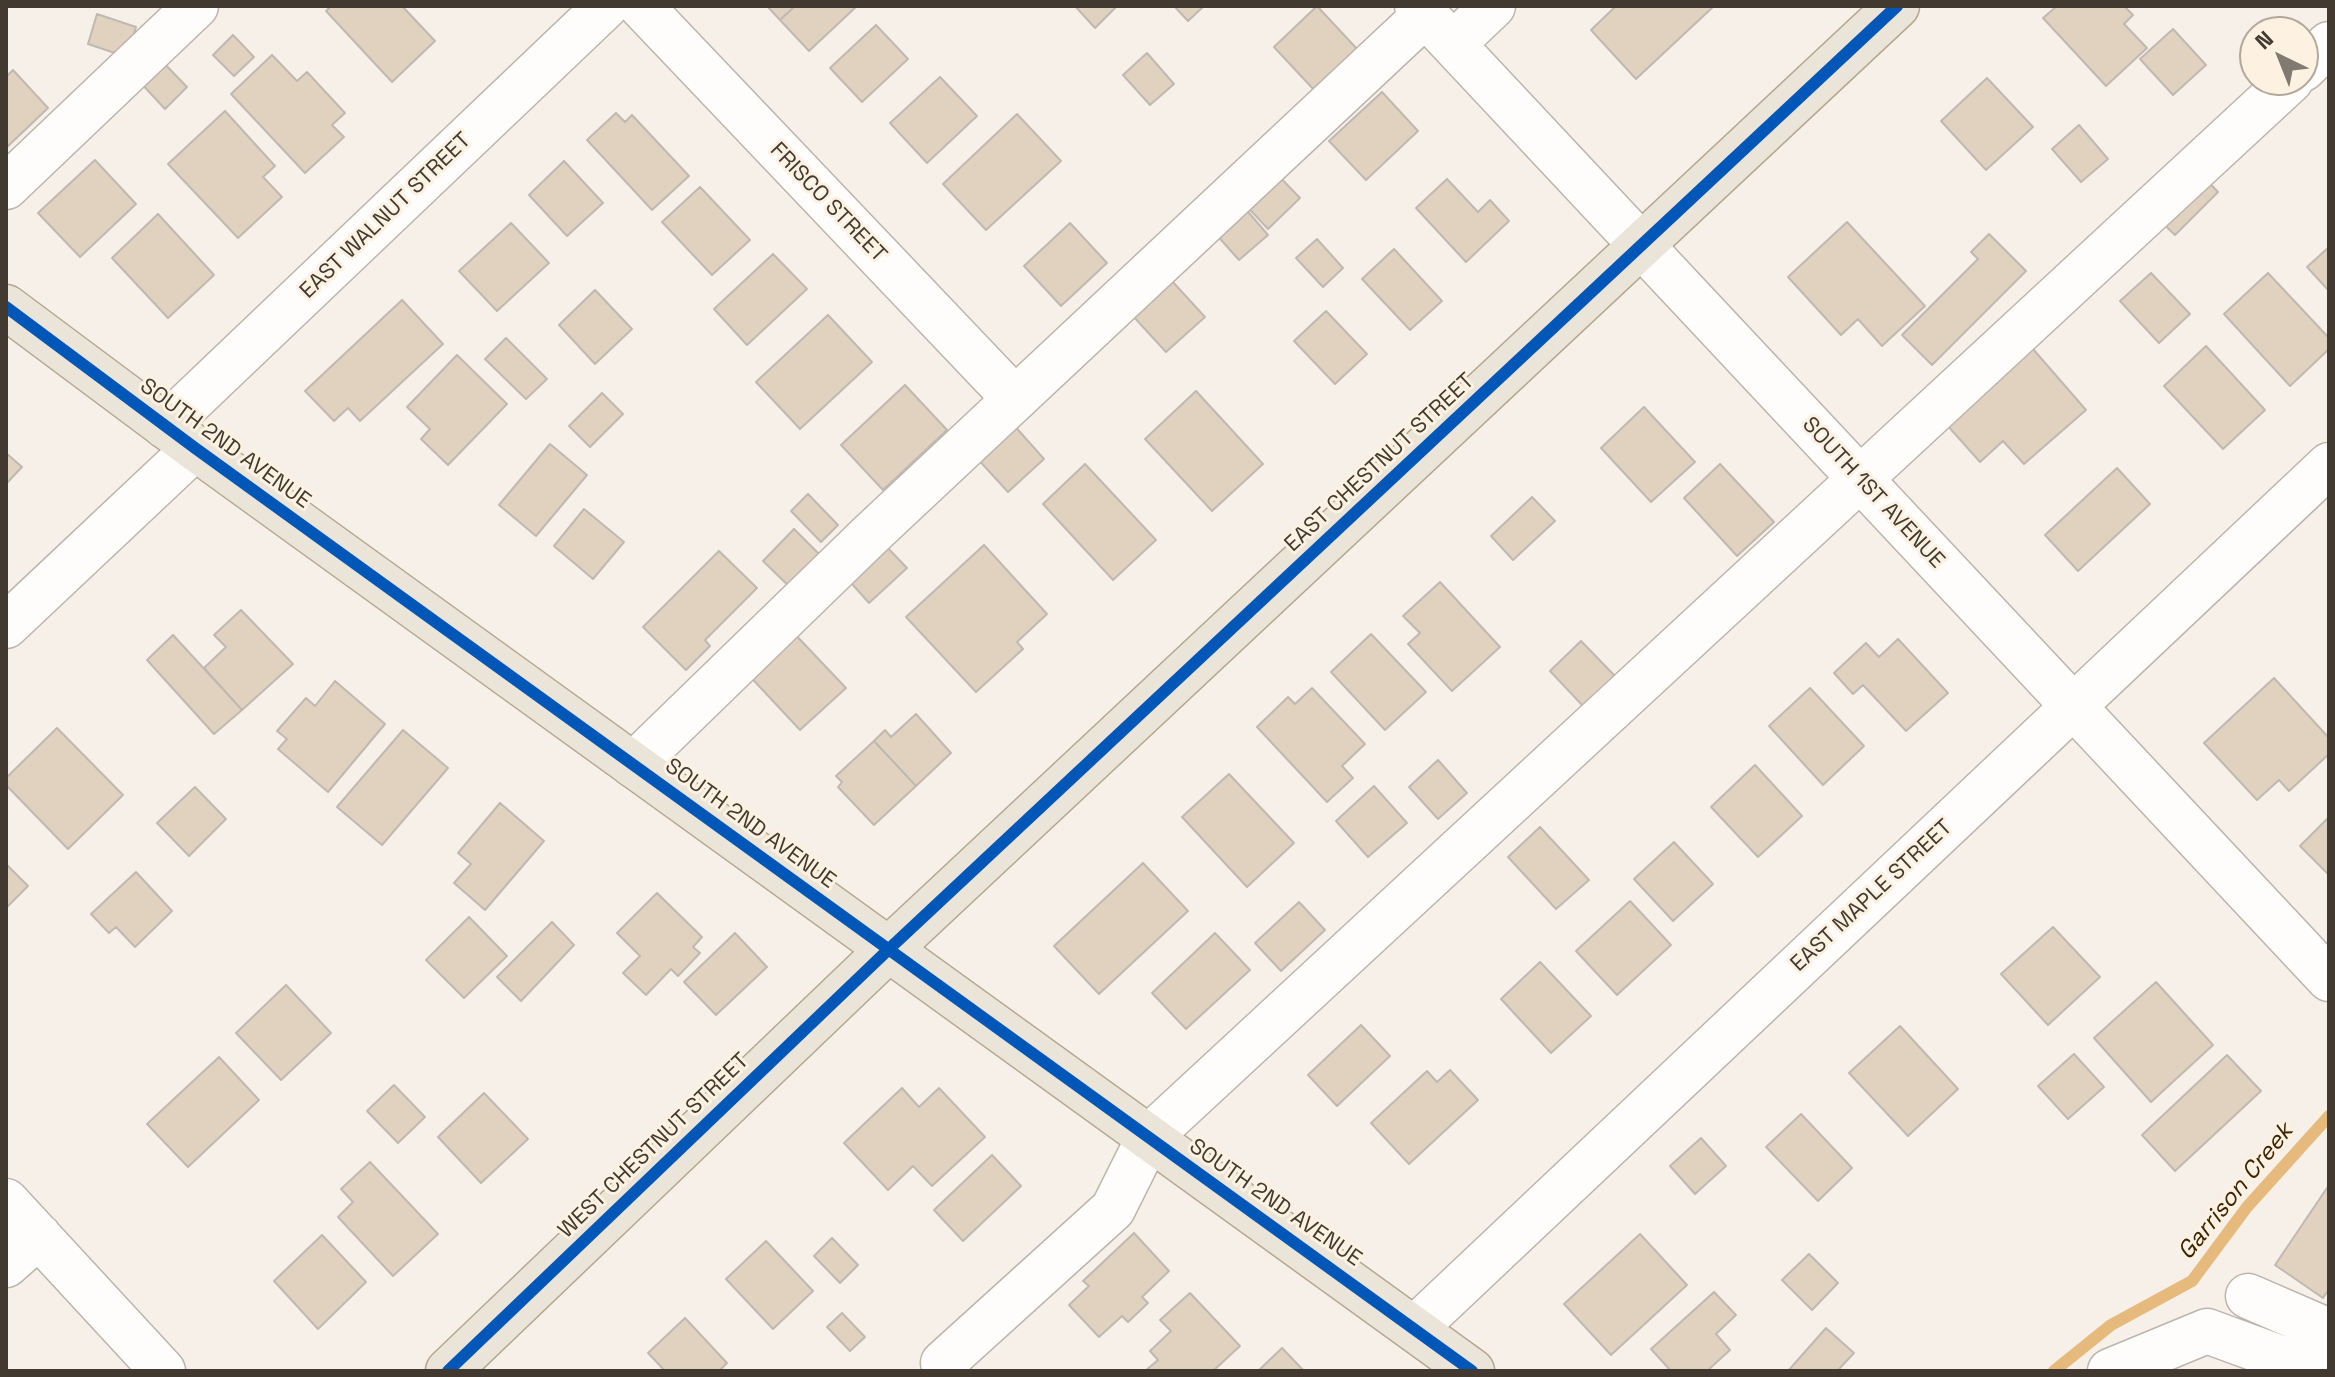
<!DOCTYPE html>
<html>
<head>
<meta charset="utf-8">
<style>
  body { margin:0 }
  #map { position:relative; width:2335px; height:1377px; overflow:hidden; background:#f7f0e8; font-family:"Space Grotesk",sans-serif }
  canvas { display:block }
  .frame { position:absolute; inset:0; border:8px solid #423a30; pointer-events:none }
  .north { position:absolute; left:2239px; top:16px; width:80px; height:80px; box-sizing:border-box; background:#fdf1e2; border:2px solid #b2a89b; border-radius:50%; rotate:317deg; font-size:22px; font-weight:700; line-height:32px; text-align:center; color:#423a30 }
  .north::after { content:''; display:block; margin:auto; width:28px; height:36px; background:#817a70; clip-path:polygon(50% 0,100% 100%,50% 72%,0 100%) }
</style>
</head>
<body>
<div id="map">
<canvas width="2335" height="1377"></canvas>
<div class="frame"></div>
<div class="north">N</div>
</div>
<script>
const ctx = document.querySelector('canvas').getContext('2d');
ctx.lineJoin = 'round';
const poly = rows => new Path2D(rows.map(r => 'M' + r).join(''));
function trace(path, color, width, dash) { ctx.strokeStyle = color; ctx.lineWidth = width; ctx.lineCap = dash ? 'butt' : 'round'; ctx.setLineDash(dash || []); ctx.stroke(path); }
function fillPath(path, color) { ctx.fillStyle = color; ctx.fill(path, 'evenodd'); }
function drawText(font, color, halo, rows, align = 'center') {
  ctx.font = font + ' "Space Grotesk",sans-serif'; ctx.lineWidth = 6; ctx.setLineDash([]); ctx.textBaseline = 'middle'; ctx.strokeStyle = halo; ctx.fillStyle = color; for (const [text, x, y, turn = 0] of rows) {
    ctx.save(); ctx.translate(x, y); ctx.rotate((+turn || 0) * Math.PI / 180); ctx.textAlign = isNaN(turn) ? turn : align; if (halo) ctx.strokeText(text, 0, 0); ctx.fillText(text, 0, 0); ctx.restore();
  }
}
trace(poly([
  [2054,1371,2111,1325,2192,1281,2247,1207,2329,1116]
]), '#e5ba7c', 12);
const building = poly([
  [331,6,402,6,435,41,392,82,326,11,331,6],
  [767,6,795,6,780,20,767,6],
  [795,6,857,6,809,51,780,20,795,6],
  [1075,6,1117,6,1095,28,1075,6],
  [1174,6,1204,6,1188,21,1174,6],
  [1317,6,1358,50,1315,91,1274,47,1317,6],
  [1616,6,1714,6,1636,79,1591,30,1616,6],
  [2057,6,2124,6,2133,15,2124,24,2147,48,2106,86,2043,18,2057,6],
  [97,14,136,27,127,57,88,44,97,14],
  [876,25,908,59,862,102,830,68,876,25],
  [2173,29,2206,65,2173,95,2140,59,2173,29],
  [233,35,254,57,234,76,213,55,233,35],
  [1147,53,1174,84,1150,105,1123,75,1147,53],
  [272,55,297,81,307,72,345,113,332,125,344,137,305,173,231,94,272,55],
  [160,59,187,87,165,109,138,80,160,59],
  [13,70,48,108,6,148,6,77,13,70],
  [940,77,977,116,927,163,890,123,940,77],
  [1987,78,2033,127,1986,170,1941,121,1987,78],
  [1382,92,1418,131,1366,180,1329,141,1382,92],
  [225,111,275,166,263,177,282,197,238,238,168,164,225,111],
  [616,113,625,122,632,115,689,176,652,210,587,140,616,113],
  [1017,114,1061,161,986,230,943,184,1017,114],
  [2079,125,2108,159,2081,182,2052,149,2079,125],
  [95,160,136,204,80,257,38,213,95,160],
  [564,161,603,203,567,236,529,195,564,161],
  [1273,170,1300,198,1268,229,1242,201,1273,170],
  [2201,174,2218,192,2175,235,2157,218,2201,174],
  [1447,179,1478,212,1490,200,1509,221,1466,262,1416,208,1447,179],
  [700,187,750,240,712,275,662,222,700,187],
  [1244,207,1268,235,1239,260,1214,232,1244,207],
  [158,214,214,275,168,318,112,258,158,214],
  [1847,222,1925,306,1882,346,1858,319,1841,335,1788,277,1847,222],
  [511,223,549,263,497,311,459,271,511,223],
  [1070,223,1107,263,1061,306,1024,266,1070,223],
  [1989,234,2026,271,1932,365,1902,335,1978,259,1971,252,1989,234],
  [1317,239,1343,268,1323,287,1296,258,1317,239],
  [2329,247,2329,291,2307,267,2329,247],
  [1394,249,1442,301,1410,330,1362,279,1394,249],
  [773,254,807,289,747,345,714,309,773,254],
  [2151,273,2190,314,2159,343,2120,301,2151,273],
  [2268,273,2329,338,2329,349,2290,386,2224,314,2268,273],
  [1171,280,1205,317,1166,352,1132,315,1171,280],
  [595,290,632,329,595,364,559,325,595,290],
  [402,300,443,344,360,421,348,408,334,421,305,391,402,300],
  [1326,311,1367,354,1335,384,1294,341,1326,311],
  [828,315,872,362,800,429,756,382,828,315],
  [506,338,547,379,526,399,485,359,506,338],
  [2206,346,2265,410,2223,449,2164,386,2206,346],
  [2033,349,2086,410,2024,464,2003,441,1980,462,1947,425,2033,349],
  [457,355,507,404,448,465,421,439,430,429,407,407,457,355],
  [905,385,947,430,883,490,841,445,905,385],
  [1196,391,1263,464,1212,511,1145,439,1196,391],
  [602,393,623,414,590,447,569,426,602,393],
  [1644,407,1695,462,1651,502,1601,448,1644,407],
  [1012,423,1044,459,1008,492,975,456,1012,423],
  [550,444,587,475,536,536,499,505,550,444],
  [6,453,22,467,6,484,6,453],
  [1085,464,1156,540,1113,580,1043,504,1085,464],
  [1720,464,1774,522,1737,556,1684,498,1720,464],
  [2117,468,2150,504,2078,571,2045,535,2117,468],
  [808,494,838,525,821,542,791,511,808,494],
  [1532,497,1555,521,1513,560,1491,536,1532,497],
  [584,509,624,542,593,579,554,546,584,509],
  [794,529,827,562,796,593,763,561,794,529],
  [882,542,907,568,869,603,845,576,882,542],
  [984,545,1047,614,1017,642,1023,649,976,692,906,617,984,545],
  [719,551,757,588,705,640,710,646,686,670,643,627,719,551],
  [1440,582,1500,647,1452,691,1408,644,1420,633,1403,616,1440,582],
  [241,610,293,664,242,710,204,668,226,647,214,635,241,610],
  [789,628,846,688,800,730,744,670,789,628],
  [1371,634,1426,692,1385,730,1331,672,1371,634],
  [173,635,242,710,214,734,147,660,173,635],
  [1898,639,1948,693,1906,731,1863,685,1853,694,1834,673,1866,643,1879,657,1898,639],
  [1581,641,1615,676,1583,706,1550,671,1581,641],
  [2274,678,2329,738,2329,754,2289,791,2279,780,2257,800,2204,743,2274,678],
  [335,681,385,724,328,792,278,749,287,739,277,731,306,698,315,706,335,681],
  [1312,688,1365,744,1342,766,1353,778,1327,802,1257,727,1288,697,1295,704,1312,688],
  [1810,688,1864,746,1823,785,1769,726,1810,688],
  [916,714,951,753,916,786,874,741,885,730,891,737,916,714],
  [57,728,123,795,68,849,6,785,6,778,57,728],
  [403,730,448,768,382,845,337,807,403,730],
  [874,741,916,786,874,825,838,787,842,782,836,776,874,741],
  [1438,760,1467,793,1438,819,1409,787,1438,760],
  [1755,765,1802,816,1758,857,1711,807,1755,765],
  [1229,774,1294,843,1247,887,1182,817,1229,774],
  [1374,786,1407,823,1368,857,1336,821,1374,786],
  [195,787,226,819,189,856,157,823,195,787],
  [500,803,544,841,485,910,454,883,471,864,458,853,500,803],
  [2329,817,2329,875,2300,846,2329,817],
  [1540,827,1589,880,1556,909,1508,857,1540,827],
  [1674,842,1713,884,1673,921,1634,879,1674,842],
  [1143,863,1188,911,1099,994,1054,946,1143,863],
  [6,864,28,886,6,908,6,864],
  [136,872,172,911,135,947,116,927,109,933,91,914,136,872],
  [657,893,702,937,693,947,700,953,678,976,671,969,646,995,623,973,640,956,617,933,657,893],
  [1630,901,1671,945,1617,995,1576,951,1630,901],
  [1299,902,1325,930,1281,971,1255,943,1299,902],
  [469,917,507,956,464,998,426,960,469,917],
  [552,922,574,945,521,1001,497,977,552,922],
  [2053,927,2100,977,2048,1025,2001,974,2053,927],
  [735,933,767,967,716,1015,684,982,735,933],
  [1215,933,1250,970,1186,1029,1152,993,1215,933],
  [1540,962,1591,1016,1551,1053,1501,999,1540,962],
  [2156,982,2213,1045,2151,1102,2094,1038,2156,982],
  [286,985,331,1033,281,1080,236,1033,286,985],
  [1361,1025,1390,1056,1337,1106,1308,1075,1361,1025],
  [1900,1026,1958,1089,1908,1136,1849,1073,1900,1026],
  [2074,1054,2104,1087,2068,1119,2038,1086,2074,1054],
  [2227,1055,2261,1091,2175,1171,2142,1135,2227,1055],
  [219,1057,259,1100,188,1167,147,1124,219,1057],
  [1450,1070,1478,1100,1409,1164,1371,1123,1427,1071,1437,1082,1450,1070],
  [394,1085,425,1117,398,1143,367,1111,394,1085],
  [902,1088,919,1107,939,1088,985,1137,932,1186,913,1166,888,1190,844,1143,902,1088],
  [484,1093,528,1139,481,1183,438,1137,484,1093],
  [1801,1114,1852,1168,1818,1201,1766,1147,1801,1114],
  [1701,1138,1726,1166,1695,1194,1670,1166,1701,1138],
  [992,1155,1021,1186,963,1241,934,1210,992,1155],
  [370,1162,438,1234,393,1276,338,1217,353,1202,341,1189,370,1162],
  [2329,1185,2329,1289,2323,1298,2275,1265,2329,1185],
  [1134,1233,1169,1271,1142,1297,1148,1303,1128,1322,1122,1316,1099,1337,1069,1305,1089,1286,1083,1281,1134,1233],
  [1640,1234,1687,1285,1611,1355,1564,1304,1640,1234],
  [322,1235,366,1282,318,1329,274,1281,322,1235],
  [832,1238,858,1265,840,1283,814,1256,832,1238],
  [766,1241,813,1291,773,1329,726,1279,766,1241],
  [1809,1254,1838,1283,1812,1310,1782,1280,1809,1254],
  [1714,1292,1736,1315,1716,1334,1730,1350,1707,1371,1671,1371,1651,1349,1714,1292],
  [1190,1293,1240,1346,1213,1371,1145,1371,1158,1360,1150,1351,1171,1331,1160,1320,1190,1293],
  [842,1313,865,1337,850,1351,827,1327,842,1313],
  [685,1318,727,1363,719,1371,665,1371,648,1353,685,1318],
  [1826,1328,1854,1353,1839,1369,1841,1371,1788,1371,1826,1328],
  [1282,1348,1304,1371,1258,1371,1282,1348]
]);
fillPath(building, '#e0d2be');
trace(building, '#bfb9b1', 2);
const minor = poly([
  [641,6,1015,399],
  [1417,6,2329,979],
  [1453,44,1493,6],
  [2303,69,2329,44],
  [6,187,196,6],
  [165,426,606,6],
  [6,626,195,448],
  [633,765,870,535,1425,15],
  [6,1201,163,1371],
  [6,1265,39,1236],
  [2248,1296,2329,1331],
  [1416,1327,2329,465],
  [943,1363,1113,1209,1149,1137,2291,80],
  [2110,1371,2207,1331,2316,1371]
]);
const major = poly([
  [6,307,195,448,1472,1371],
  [448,1371,889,949,1897,6]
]);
trace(minor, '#bcb5ad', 47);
trace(major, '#b4a78f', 47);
trace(minor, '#fefdfc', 44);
trace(major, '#ebe4d8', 44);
trace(poly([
  [6,307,195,448,1472,1371],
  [448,1371,889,949,1897,6]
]), '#0057b8', 12);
drawText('22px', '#423a30', '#fdf1e2', [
  ["FRISCO STREET",828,203,46],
  ["EAST WALNUT STREET",386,216,-44],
  ["SOUTH 2ND AVENUE",225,444,36],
  ["EAST CHESTNUT STREET",1380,463,-43],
  ["SOUTH 1ST AVENUE",1873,493,47],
  ["SOUTH 2ND AVENUE",750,824,36],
  ["EAST MAPLE STREET",1872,896,-43],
  ["WEST CHESTNUT STREET",654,1146,-44],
  ["SOUTH 2ND AVENUE",1275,1203,35]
]);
drawText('italic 24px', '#3c2400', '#fdf1e2', [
  ["Garrison Creek",2236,1192,-51]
]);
</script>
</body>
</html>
